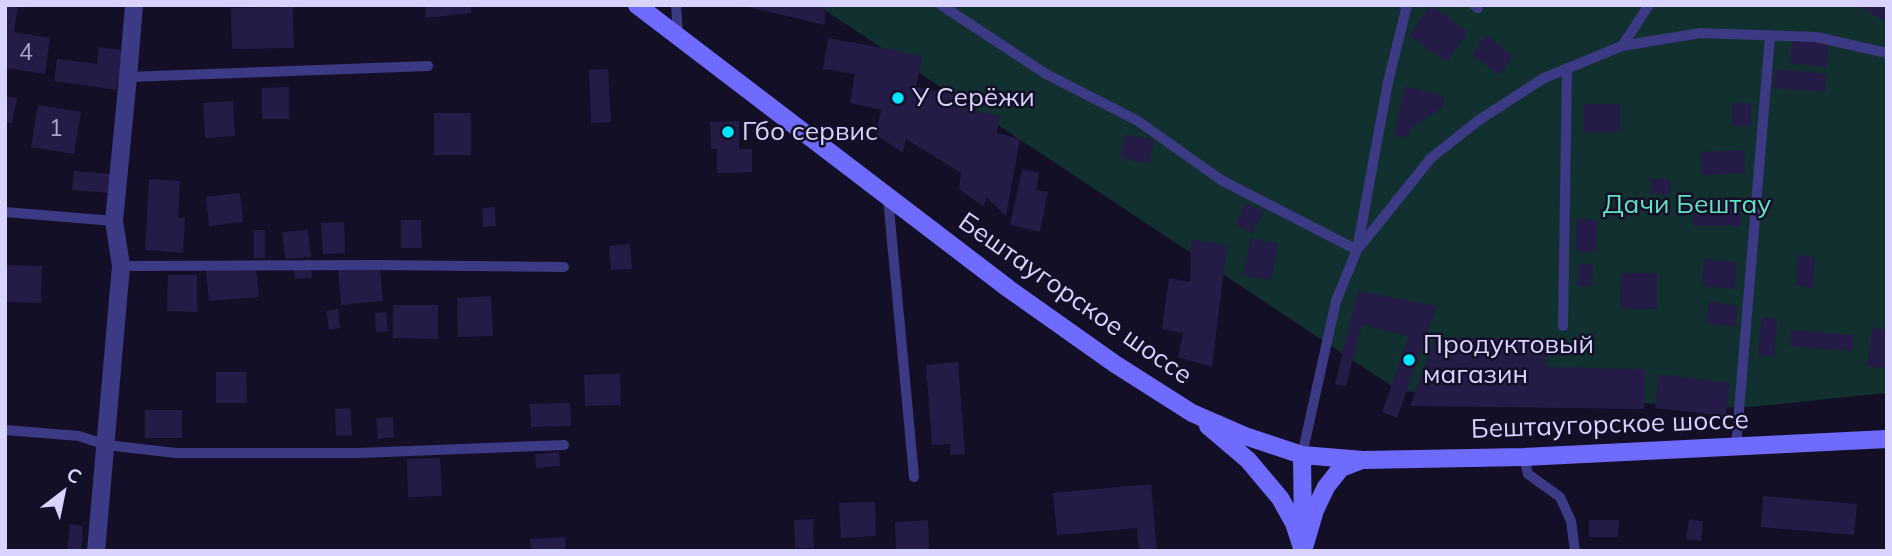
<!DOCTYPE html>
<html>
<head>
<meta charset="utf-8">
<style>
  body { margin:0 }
  #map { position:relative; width:1892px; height:556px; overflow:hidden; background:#130f26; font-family:Mulish,sans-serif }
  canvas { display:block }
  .frame { position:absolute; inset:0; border:7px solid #d9d4ff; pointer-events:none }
  .north { position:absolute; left:28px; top:458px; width:70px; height:70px; -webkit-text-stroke:5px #130f26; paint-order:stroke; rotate:32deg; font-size:19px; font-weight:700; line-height:28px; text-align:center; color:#d9d4ff }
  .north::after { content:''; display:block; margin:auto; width:24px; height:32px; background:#d9d4ff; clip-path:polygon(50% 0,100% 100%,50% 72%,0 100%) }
</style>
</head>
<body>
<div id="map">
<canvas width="1892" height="556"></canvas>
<div class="frame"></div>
<div class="north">С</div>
</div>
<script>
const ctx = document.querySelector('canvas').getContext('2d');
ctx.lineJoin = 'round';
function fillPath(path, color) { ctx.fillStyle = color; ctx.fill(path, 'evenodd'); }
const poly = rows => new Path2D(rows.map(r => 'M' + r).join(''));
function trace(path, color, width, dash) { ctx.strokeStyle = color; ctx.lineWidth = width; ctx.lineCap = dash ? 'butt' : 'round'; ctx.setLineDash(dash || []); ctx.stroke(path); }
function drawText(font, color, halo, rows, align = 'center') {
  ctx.font = font + ' Mulish,sans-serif'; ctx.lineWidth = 5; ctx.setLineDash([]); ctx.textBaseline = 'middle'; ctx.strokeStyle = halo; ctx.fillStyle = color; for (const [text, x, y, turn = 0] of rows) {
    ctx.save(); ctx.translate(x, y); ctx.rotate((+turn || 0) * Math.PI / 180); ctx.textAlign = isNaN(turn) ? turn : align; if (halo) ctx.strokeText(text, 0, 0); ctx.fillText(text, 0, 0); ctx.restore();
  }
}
fillPath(poly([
  [817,5,1887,5,1887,393,1740,408,1399,391]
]), '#12302f');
fillPath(poly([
  [5,5,18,5,14,32,50,38,45,74,5,68],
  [425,5,471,5,471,13,426,18],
  [744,5,825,5,825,25,744,6],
  [1431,5,1468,32,1446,62,1409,35],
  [1855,5,1887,5,1887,22],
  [293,7,294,48,232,49,231,8],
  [1486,35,1514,56,1499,75,1472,54],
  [828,38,890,49,922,57,916,87,973,98,971,110,1000,116,997,133,1020,139,1006,216,986,197,984,207,959,189,961,173,906,139,903,153,876,135,881,110,850,103,855,74,823,69],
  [1793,38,1829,42,1826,67,1790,63],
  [99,47,122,50,117,90,54,81,57,59,97,64],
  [608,69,611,122,591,123,589,70],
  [1774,69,1826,74,1825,92,1773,88],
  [1405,86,1444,96,1443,107,1410,129,1408,137,1394,135],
  [289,87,289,119,262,119,262,88],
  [5,96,17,98,12,123,5,122],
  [233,101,235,136,205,138,203,103],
  [1732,103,1751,103,1751,126,1732,126],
  [1584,104,1620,104,1620,132,1584,132],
  [38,105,81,112,74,154,31,147],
  [434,113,471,113,471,155,434,155],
  [739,121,739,149,752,149,752,172,717,173,717,149,711,149,710,122],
  [1125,134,1154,140,1149,164,1120,158],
  [1744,150,1745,173,1702,175,1701,152],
  [1022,169,1039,173,1036,190,1048,192,1040,232,1010,225],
  [74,171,112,174,110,193,72,190],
  [149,179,180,181,178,218,185,218,183,253,145,250],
  [1651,179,1671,180,1670,194,1651,194],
  [240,193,243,222,209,226,206,197],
  [1246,203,1264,212,1252,233,1235,224],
  [1693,204,1740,204,1741,226,1693,226],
  [495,207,496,226,483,227,482,208],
  [1577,219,1597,220,1596,252,1576,251],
  [401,220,421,220,422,248,401,248],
  [344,222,345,253,323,254,321,223],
  [254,230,265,230,265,258,254,258],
  [308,230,311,257,285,259,282,232],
  [1251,238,1278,244,1271,280,1243,275],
  [1191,240,1227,245,1212,367,1178,357,1183,333,1162,329,1169,278,1190,282],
  [630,244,632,269,611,270,609,246],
  [1798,255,1815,257,1813,288,1796,286],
  [1704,259,1736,262,1735,289,1702,286],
  [311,263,312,278,295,279,293,265],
  [1579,264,1593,264,1592,287,1578,286],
  [7,265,42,266,41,303,6,302],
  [380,266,383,301,341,305,338,269],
  [256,267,259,297,209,301,206,271],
  [1621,273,1657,273,1657,309,1620,308],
  [168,275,197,275,197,312,167,311],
  [1358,291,1437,306,1397,418,1382,412,1409,336,1362,325,1346,386,1335,384],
  [491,296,493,336,458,337,457,298],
  [1709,301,1738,306,1735,327,1706,323],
  [393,305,438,305,438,339,393,338],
  [338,309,340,328,329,330,326,311],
  [386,312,388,331,376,332,375,313],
  [1762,317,1777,319,1774,357,1758,355],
  [1873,327,1887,330,1887,369,1867,366],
  [1791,330,1853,335,1852,351,1790,346],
  [1436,337,1547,339,1546,367,1645,369,1644,409,1410,406],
  [958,362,965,454,950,455,950,444,932,445,926,365],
  [216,372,246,372,247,403,216,403],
  [620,374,621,405,585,406,584,375],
  [1659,374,1730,383,1726,416,1655,408],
  [570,403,571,426,531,427,530,404],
  [350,408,352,435,336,436,335,409],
  [145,410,182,410,182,438,145,438],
  [393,417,394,437,378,439,376,418],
  [559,452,560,466,536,468,535,454],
  [440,458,442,496,408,497,407,459],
  [1151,484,1157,551,1139,551,1137,528,1057,535,1053,493],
  [1763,496,1857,504,1854,535,1761,527],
  [875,502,876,536,841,538,839,503],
  [813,519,814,548,795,548,794,520],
  [1689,519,1703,521,1701,541,1686,539],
  [928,520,929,550,896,551,895,522],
  [1589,520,1619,520,1618,537,1589,537],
  [70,524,83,526,81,551,67,551],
  [565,537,566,551,531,551,530,539]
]), '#241b47');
trace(poly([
  [676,5,678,35],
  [941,5,1046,74,1138,121,1221,180,1357,250,1388,82,1407,5],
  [1474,5,1478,8],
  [1622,46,1649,5],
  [128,77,428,66],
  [888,198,914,477],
  [5,212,114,221],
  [121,266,379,265,564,267],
  [1563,326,1567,68],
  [5,430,79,436,106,445,176,453,359,453,564,445],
  [1736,447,1770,36],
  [1302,455,1336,301,1357,250,1431,158,1479,120,1544,78,1622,46,1700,33,1816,37,1887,53],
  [1524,457,1528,474,1560,497,1571,521,1575,551]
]), '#3d3a85', 10);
trace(poly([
  [96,551,121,266,114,221,128,77,134,5]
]), '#3d3a85', 18);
trace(poly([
  [637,5,1009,289,1115,364,1192,413,1245,436,1302,455,1363,460,1524,457,1887,439],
  [1208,426,1248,460,1280,498,1294,523,1303,551],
  [1302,455,1303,533],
  [1303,551,1315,510,1326,487,1341,468,1359,461]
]), '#6f6bff', 18);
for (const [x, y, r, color] of [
  [898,98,7,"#00e5ff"],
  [728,132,7,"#00e5ff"],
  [1409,360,7,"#00e5ff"]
]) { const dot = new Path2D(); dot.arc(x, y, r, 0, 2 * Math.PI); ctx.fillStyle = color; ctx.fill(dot); trace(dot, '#130f26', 2.5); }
drawText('23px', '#aca6d1', null, [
  ["4",26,53],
  ["1",56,129]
]);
drawText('26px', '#d9d4ff', '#130f26', [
  ["У Серёжи",912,98],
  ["Гбо cервис",742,132],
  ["Продуктовый",1423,345],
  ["магазин",1423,375]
], 'left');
drawText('26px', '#5fe0c0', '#130f26', [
  ["Дачи Бештау",1687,205]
]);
drawText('26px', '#d9d4ff', '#130f26', [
  ["Бештаугорское шоссе",1075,299,35],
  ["Бештаугорское шоссе",1610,425,-2]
]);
</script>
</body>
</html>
